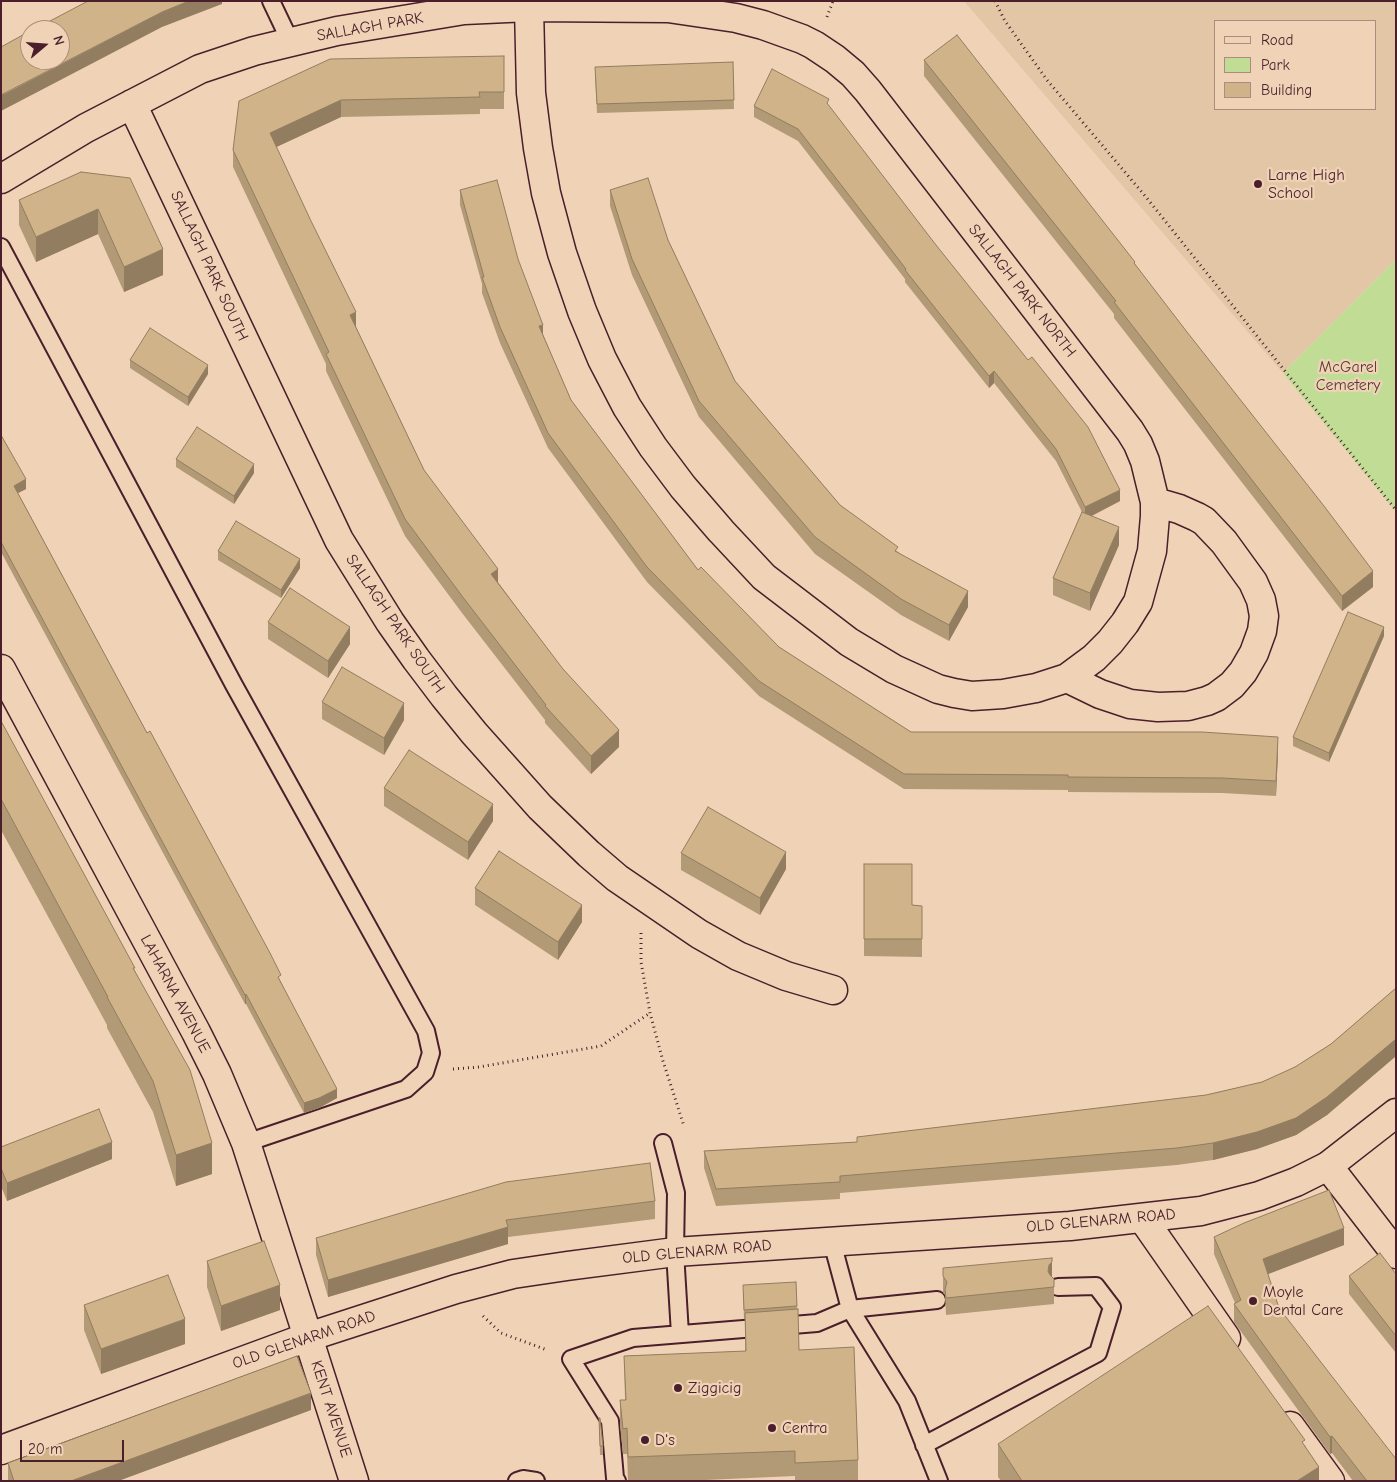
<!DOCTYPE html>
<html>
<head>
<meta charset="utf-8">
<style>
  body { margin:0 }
  #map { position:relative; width:1397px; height:1482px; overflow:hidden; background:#f0d3b7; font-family:"Comic Neue",sans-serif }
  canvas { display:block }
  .frame { position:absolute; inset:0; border:2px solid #4a1f2b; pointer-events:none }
  .legend { position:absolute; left:1214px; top:20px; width:162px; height:90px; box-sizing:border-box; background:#f0d3b7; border:1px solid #ae8b7f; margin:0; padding:6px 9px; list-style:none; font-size:15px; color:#4a1f2b }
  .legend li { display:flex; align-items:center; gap:10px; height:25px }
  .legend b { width:25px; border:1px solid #ae8b7f }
  .north { position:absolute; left:20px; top:20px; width:50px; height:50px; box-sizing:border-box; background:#f0d3b7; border:1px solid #ae8b7f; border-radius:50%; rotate:72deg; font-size:14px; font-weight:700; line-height:20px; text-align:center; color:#4a1f2b }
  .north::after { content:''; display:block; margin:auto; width:18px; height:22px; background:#4a1f2b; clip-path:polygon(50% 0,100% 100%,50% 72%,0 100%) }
  .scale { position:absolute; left:20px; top:1440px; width:104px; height:22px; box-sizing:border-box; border:2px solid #4a1f2b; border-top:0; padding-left:6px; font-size:15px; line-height:18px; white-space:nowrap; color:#4a1f2b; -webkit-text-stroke:4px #f0d3b7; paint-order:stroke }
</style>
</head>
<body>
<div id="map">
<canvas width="1397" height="1482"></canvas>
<div class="frame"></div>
<ul class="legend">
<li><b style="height:6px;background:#f0d3b7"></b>Road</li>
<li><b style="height:14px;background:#c1dd95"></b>Park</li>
<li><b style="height:14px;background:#d0b389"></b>Building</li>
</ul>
<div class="north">N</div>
<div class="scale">20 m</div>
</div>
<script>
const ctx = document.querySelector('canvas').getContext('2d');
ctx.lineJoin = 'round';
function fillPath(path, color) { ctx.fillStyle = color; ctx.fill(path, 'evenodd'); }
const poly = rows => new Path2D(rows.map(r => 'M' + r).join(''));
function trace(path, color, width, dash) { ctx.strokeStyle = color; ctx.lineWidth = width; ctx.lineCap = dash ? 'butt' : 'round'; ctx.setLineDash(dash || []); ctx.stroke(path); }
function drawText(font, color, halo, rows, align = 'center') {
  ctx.font = font + ' "Comic Neue",sans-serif'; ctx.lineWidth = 4.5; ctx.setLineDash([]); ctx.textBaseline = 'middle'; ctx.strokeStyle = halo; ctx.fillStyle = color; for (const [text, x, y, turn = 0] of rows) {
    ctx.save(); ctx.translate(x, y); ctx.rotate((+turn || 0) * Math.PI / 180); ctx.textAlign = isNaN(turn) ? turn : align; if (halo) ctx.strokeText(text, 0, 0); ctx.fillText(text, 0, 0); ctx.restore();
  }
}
fillPath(poly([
  [964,1,1396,1,1396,259,1283,373],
  [1216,21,1376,21,1376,109,1216,109]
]), '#e3c6a6');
fillPath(poly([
  [1396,259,1396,512,1283,373]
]), '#c1dd95');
const lane = poly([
  [271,1,291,43],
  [1,247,234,685,426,1031,431,1053,425,1072,406,1089,246,1143],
  [663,1143,676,1193,675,1252,680,1334],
  [832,1242,850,1309,907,1401,939,1481],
  [924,1445,1098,1353,1112,1307,1096,1286,1058,1287],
  [517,1481,523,1479,536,1481],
  [617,1481,615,1478,610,1421,571,1359,633,1338,817,1323,850,1309,937,1300]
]);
const street = poly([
  [132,104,339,540,390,622,416,659,444,696,474,733,540,807,589,854,617,878,699,934,738,956,786,976,833,990],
  [1,179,86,128,200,69,254,51,337,31,464,10,529,7,668,8,736,18,763,25,802,39,814,45,835,59,853,74,868,91,1130,431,1138,444,1145,461,1155,502,1155,516,1152,551,1138,602,1125,623,1110,642,1094,658,1067,678,1036,688,1003,694,972,696,954,693,938,689,894,669,849,642,764,577,721,531,683,487,653,447,627,407,602,359,582,311,562,253,546,193,538,148,531,93,529,7],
  [1,669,196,1032,217,1074,246,1143,354,1481],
  [1067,678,1100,694,1130,704,1158,707,1188,706,1207,701,1216,697,1232,685,1243,672,1254,653,1262,631,1264,616,1261,600,1253,582,1224,542,1204,521,1197,517,1179,509,1155,502],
  [1328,1166,1396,1254],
  [1143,1219,1226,1338],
  [1290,1426,1330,1481]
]);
const secondary = poly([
  [1,1450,308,1337,456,1289,513,1274,567,1266,675,1252,1070,1226,1201,1211,1259,1196,1296,1182,1328,1166,1396,1113]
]);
trace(lane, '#4a1f2b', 20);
trace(street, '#4a1f2b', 31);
trace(secondary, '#4a1f2b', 31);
trace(poly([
  [995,1,1005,21,1047,80,1146,197,1396,510],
  [827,17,833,1],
  [641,933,641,962,650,1013,663,1061,684,1126],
  [453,1069,479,1067,601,1046,650,1013],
  [483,1316,501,1333,547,1350]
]), '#4a1f2b', 3, [1, 4]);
trace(lane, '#f0d3b7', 16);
trace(street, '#f0d3b7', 28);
trace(secondary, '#f0d3b7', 28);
fillPath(poly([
  [504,56,504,109,480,109,480,114,341,117,276,147,356,327,424,470,498,582,619,747,591,774,545,723,545,720,462,613,405,536,326,371,326,364,233,167,233,150,239,101],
  [924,60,1135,264,1373,587,1342,611,1114,318,1114,314,924,76],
  [733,62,734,109,597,113,595,75],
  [754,106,829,106,1120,501,1092,516,1119,545,1090,611,1053,595,1053,578,1082,512,1056,461,994,383,989,388,905,282,905,279,798,141,754,117],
  [81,172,163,275,124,292,98,234,36,262,19,225,19,200],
  [460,190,518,259,543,335,571,400,698,570,779,647,911,732,1278,752,1276,796,1222,793,1068,792,1068,790,904,789,759,696,647,582,548,448,500,343,482,293,482,284,460,205],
  [610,190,668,240,735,381,840,505,898,552,968,607,949,641,901,615,815,554,699,417,632,275,610,206],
  [130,360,208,374,188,406,130,368],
  [1,435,26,489,18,493,281,982,337,1098,319,1108,304,1113,246,1004,245,1004,197,916,1,552],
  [176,459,254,473,234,504,176,467],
  [218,551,300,568,281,598,218,560],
  [268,622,350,644,328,678,268,639],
  [1384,636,1329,762,1293,746,1293,737],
  [322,702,404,720,384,755,322,719],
  [1,721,135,971,212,1174,176,1186,153,1112,107,1028,107,1025,1,830],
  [384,788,493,821,468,860,384,806],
  [681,853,786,869,760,915,681,870],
  [864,864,912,905,922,906,922,957,864,956],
  [475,888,582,922,558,960,475,905],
  [1396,988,1396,1056,1327,1115,1296,1135,1257,1149,1213,1160,1177,1165,840,1193,840,1199,716,1206,704,1168,704,1151,857,1142,857,1137,1206,1095,1262,1082,1295,1067,1331,1044],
  [1,1147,112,1159,7,1201,1,1186],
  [655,1201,655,1219,508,1237,508,1244,328,1297,316,1255,316,1238],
  [1214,1237,1344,1245,1268,1274,1279,1308,1396,1481,1353,1481,1332,1453,1330,1454,1234,1322,1234,1304,1235,1303,1214,1254],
  [207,1261,280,1310,221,1331,207,1287],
  [943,1268,1052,1277,1054,1287,1054,1304,946,1315,945,1295,943,1293],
  [1396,1274,1396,1353,1349,1294,1349,1276],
  [796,1282,799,1350,858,1460,858,1481,795,1481,795,1476,683,1481,628,1481,627,1454,623,1454,620,1426,620,1400,625,1400,624,1356,745,1351,745,1319,744,1319,743,1293],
  [84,1305,185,1344,101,1374,84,1330],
  [311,1410,118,1481,8,1481,8,1463],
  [599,1418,603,1446,603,1455,600,1455],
  [998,1444,1305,1445,1319,1481,1001,1481,998,1477]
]), '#b39a76');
fillPath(poly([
  [189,1,222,1,222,4,162,27,1,111,1,95,6,93,162,12],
  [341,100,341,117,270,150,270,133],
  [98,209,98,234,36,262,36,237],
  [163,249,163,275,124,292,124,267],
  [356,312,356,329,350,315],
  [543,325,543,340,539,326],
  [208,365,208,374,188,406,188,397],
  [994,371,994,383,989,388,989,376],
  [254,464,254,473,234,504,234,496],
  [26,479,26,489,14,495,14,486],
  [1120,490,1120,501,1085,519,1085,507],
  [1119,527,1119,545,1090,611,1090,593],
  [300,559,300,568,281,598,281,590],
  [498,569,498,587,491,574],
  [1373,571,1373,587,1342,611,1342,596],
  [968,591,968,607,949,641,949,625],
  [350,627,350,644,328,678,328,661],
  [1384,627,1384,636,1329,762,1329,753],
  [404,703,404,720,384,755,384,738],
  [619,730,619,747,591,774,591,756],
  [1278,737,1278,752,1276,796,1276,781],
  [493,804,493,821,468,860,468,842],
  [786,852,786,869,760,915,760,898],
  [582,905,582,922,558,960,558,942],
  [246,994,246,1004,245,1004,245,995],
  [1396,1039,1396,1056,1327,1115,1296,1135,1257,1149,1213,1160,1213,1143],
  [337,1089,337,1098,319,1108,304,1113,304,1103],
  [112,1142,112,1159,7,1201,7,1183],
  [212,1143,212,1174,176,1186,176,1155],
  [508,1227,508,1244,328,1297,328,1280],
  [1344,1228,1344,1245,1263,1276,1263,1259],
  [1052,1262,1052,1279,1049,1283,1048,1271,1049,1265],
  [280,1285,280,1310,221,1331,221,1306],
  [185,1319,185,1344,101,1374,101,1349],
  [311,1393,311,1410,118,1481,71,1481],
  [1332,1436,1332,1453,1330,1454,1330,1437],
  [1319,1467,1319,1481,1297,1481]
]), '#927d60');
const building = poly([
  [88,1,189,1,162,12,1,95,1,47,30,31,30,60,60,60,60,30,33,30,88,1],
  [957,35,1135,262,1134,263,1187,332,1324,506,1373,571,1342,596,1114,302,1116,301,924,60,957,35],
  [504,56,504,92,479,92,480,97,341,100,270,133,311,221,356,312,350,315,424,470,498,569,491,574,563,669,619,730,591,756,545,706,546,705,462,596,405,519,326,354,329,352,233,150,239,101,330,59,504,56],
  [733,62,734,100,597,104,595,67,733,62],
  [772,69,829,99,827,103,936,245,1028,360,1032,357,1088,427,1120,490,1085,507,1056,449,994,371,989,376,905,270,906,269,798,129,754,106,772,69],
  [81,172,130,178,163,249,124,267,98,209,36,237,19,200,81,172],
  [648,178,668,240,735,381,840,505,898,547,895,551,968,591,949,625,901,599,815,537,699,401,632,259,610,190,648,178],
  [497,180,518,259,543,325,539,326,571,400,698,570,701,567,779,647,911,732,1202,732,1278,737,1276,781,1222,778,1068,777,1068,775,904,774,759,681,647,567,548,433,500,327,482,277,484,277,460,190,497,180],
  [150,328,208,365,188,397,130,360,150,328],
  [197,427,254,464,234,496,176,459,197,427],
  [1,435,26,479,14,486,147,733,150,731,270,953,281,975,278,977,337,1089,319,1098,304,1103,246,994,245,995,197,906,1,542,1,435],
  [1082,512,1119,527,1090,593,1053,578,1082,512],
  [236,521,300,559,281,590,218,551,236,521],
  [290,588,350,627,328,661,268,622,290,588],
  [1348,612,1384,627,1329,753,1293,737,1348,612],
  [342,667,404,703,384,738,322,702,342,667],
  [1,721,135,968,133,968,190,1070,212,1143,176,1155,153,1081,107,997,108,997,1,799,1,721],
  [409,750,493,804,468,842,384,788,409,750],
  [708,807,786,852,760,898,681,853,708,807],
  [499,851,582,905,558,942,475,888,499,851],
  [864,864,912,864,912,905,922,906,922,939,864,939,864,864],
  [1396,988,1396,1039,1327,1097,1296,1118,1257,1132,1213,1143,1177,1148,840,1176,840,1182,716,1189,704,1151,857,1142,857,1137,1206,1095,1262,1082,1295,1067,1331,1044,1396,988],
  [99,1109,112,1142,7,1183,1,1168,1,1147,99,1109],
  [650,1163,655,1201,506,1220,508,1227,328,1280,316,1238,506,1182,650,1163],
  [1329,1190,1344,1228,1263,1259,1279,1308,1396,1459,1396,1481,1367,1481,1332,1436,1330,1437,1234,1304,1241,1300,1214,1237,1244,1223,1329,1190],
  [264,1241,280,1285,221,1306,207,1261,264,1241],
  [1380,1253,1396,1274,1396,1336,1349,1276,1380,1253],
  [1052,1258,1052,1262,1049,1265,1048,1271,1050,1275,1054,1279,1054,1287,946,1298,945,1289,947,1282,943,1276,943,1268,1052,1258],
  [168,1275,185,1319,101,1349,84,1305,168,1275],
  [796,1282,797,1306,744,1310,743,1285,796,1282],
  [1208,1306,1305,1440,1302,1442,1319,1467,1297,1481,1022,1481,998,1444,1208,1306],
  [798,1309,799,1350,854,1347,858,1460,795,1463,795,1451,628,1457,627,1428,623,1429,620,1400,626,1400,624,1356,746,1351,745,1313,798,1309],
  [297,1356,311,1393,71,1481,14,1481,8,1463,297,1356],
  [599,1418,600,1418,603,1446,600,1446,599,1418]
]);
fillPath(building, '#d0b389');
trace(building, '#927d60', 1);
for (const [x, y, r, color] of [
  [1258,184,5,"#4a1f2b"],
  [1253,1301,5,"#4a1f2b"],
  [678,1388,5,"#4a1f2b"],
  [772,1428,5,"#4a1f2b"],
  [645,1440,5,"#4a1f2b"]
]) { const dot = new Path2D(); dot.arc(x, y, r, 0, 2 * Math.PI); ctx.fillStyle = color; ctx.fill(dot); trace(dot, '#f0d3b7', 2); }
drawText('16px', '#4a1f2b', '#f0d3b7', [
  ["SALLAGH PARK",370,27,-10],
  ["SALLAGH PARK SOUTH",209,266,65],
  ["SALLAGH PARK NORTH",1022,291,52],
  ["SALLAGH PARK SOUTH",395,624,56],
  ["LAHARNA AVENUE",175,994,62],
  ["OLD GLENARM ROAD",1101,1221,-5],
  ["OLD GLENARM ROAD",697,1252,-5],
  ["OLD GLENARM ROAD",304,1340,-19],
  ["KENT AVENUE",331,1409,72]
]);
drawText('16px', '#4a1f2b', '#f0d3b7', [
  ["Larne High",1268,175],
  ["School",1268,193],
  ["Moyle",1263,1292],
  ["Dental Care",1263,1310],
  ["Ziggicig",688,1388],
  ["Centra",782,1428],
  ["D's",655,1440]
], 'left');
drawText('16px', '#5c3c3b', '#f0d3b7', [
  ["McGarel",1348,367],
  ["Cemetery",1348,385]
]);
</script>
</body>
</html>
